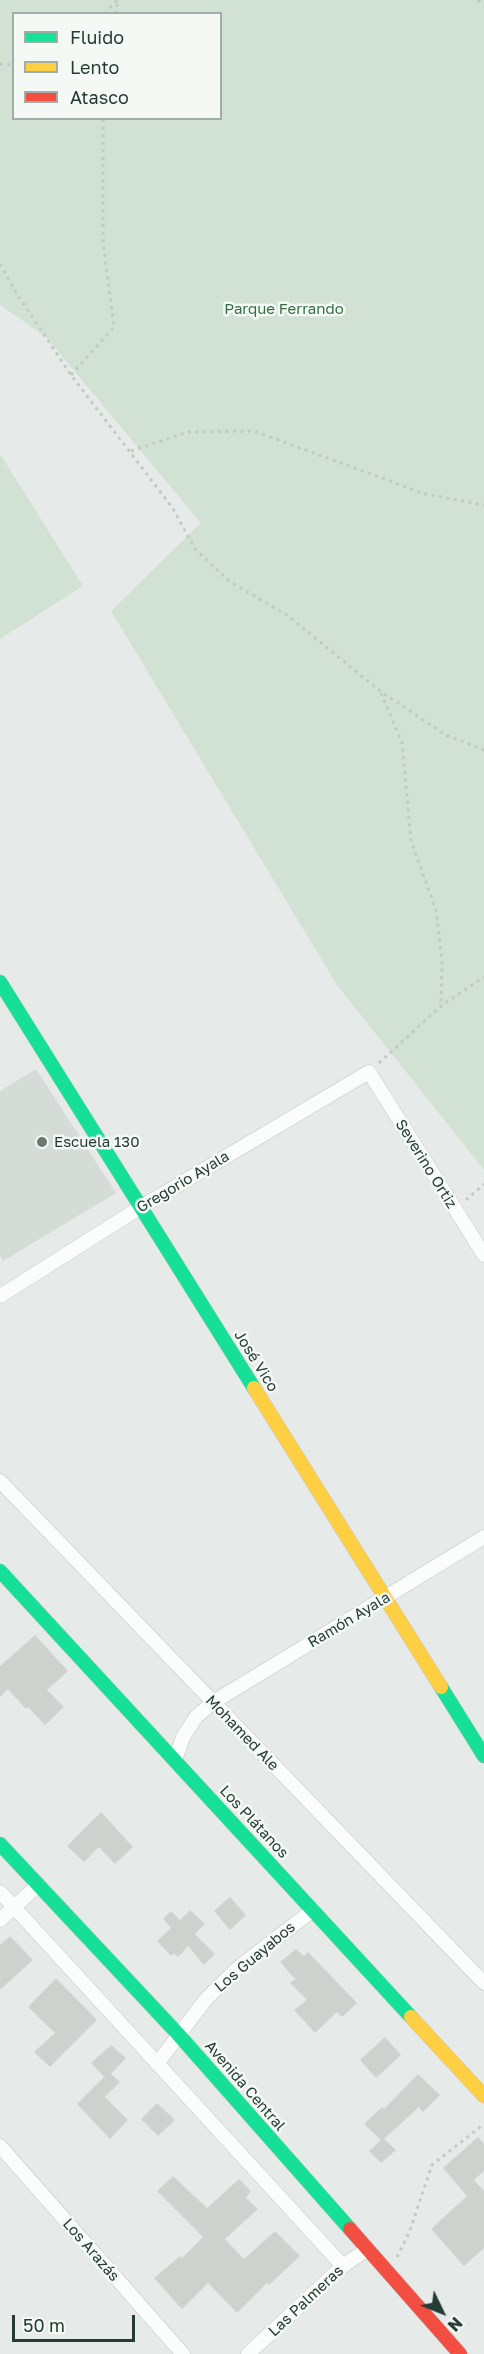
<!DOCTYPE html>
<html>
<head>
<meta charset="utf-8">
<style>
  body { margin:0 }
  #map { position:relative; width:484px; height:2354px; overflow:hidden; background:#e6eae8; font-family:"Golos Text",sans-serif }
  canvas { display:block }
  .legend { position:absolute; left:12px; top:12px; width:210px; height:108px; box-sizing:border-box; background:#f5f9f6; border:2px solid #a2ada8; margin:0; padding:8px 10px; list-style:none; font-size:18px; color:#253c33 }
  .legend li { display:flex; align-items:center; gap:12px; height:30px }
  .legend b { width:30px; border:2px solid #a2ada8 }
  .north { position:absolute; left:412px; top:2282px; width:60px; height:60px; -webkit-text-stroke:4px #f5f9f6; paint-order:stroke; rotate:133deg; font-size:16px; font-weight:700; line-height:24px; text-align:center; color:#253c33 }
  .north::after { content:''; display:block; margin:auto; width:21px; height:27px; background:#253c33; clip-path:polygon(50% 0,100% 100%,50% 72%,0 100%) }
  .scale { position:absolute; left:12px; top:2315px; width:123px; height:27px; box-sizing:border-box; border:3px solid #253c33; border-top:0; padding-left:8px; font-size:18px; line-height:21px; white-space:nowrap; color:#253c33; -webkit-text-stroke:4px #f5f9f6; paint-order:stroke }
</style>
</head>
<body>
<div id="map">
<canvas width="484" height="2354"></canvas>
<ul class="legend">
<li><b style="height:8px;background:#16e098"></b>Fluido</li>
<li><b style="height:8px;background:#ffcf43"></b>Lento</li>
<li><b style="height:8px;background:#f24e42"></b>Atasco</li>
</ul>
<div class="north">N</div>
<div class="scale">50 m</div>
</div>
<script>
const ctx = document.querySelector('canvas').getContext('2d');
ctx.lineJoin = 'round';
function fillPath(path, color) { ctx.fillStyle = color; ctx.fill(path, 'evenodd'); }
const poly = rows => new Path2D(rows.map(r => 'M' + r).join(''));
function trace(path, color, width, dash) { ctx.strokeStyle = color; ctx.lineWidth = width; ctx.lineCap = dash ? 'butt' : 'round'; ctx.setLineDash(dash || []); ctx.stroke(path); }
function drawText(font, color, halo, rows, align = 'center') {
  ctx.font = font + ' "Golos Text",sans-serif'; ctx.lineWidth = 5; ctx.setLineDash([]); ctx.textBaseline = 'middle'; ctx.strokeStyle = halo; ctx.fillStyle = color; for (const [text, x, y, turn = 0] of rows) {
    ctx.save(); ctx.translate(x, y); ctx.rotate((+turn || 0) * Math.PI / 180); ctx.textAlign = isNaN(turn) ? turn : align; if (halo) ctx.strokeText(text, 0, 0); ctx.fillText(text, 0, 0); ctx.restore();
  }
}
fillPath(poly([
  [36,1069,116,1193,3,1261,0,1256,0,1091]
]), '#d5dbd7');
fillPath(poly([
  [0,0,484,0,484,1170,337,985,111,611,201,523,46,337,0,305],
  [14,14,220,14,220,118,14,118],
  [0,454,83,586,0,639]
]), '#d1e2d4');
const building = poly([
  [35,1636,67,1671,46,1690,63,1707,45,1724,28,1706,26,1708,8,1688,0,1696,0,1667,35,1636],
  [101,1813,132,1847,115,1863,99,1846,84,1861,68,1846,101,1813],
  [230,1898,245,1915,230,1929,215,1911,230,1898],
  [190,1911,204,1924,194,1934,214,1954,204,1964,188,1945,178,1956,174,1952,171,1955,158,1941,172,1928,164,1919,171,1912,180,1921,190,1911],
  [10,1937,32,1960,0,1989,0,1946,10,1937],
  [296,1950,304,1957,308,1953,356,2003,342,2016,337,2011,315,2032,295,2010,308,2000,291,1983,296,1979,281,1962,296,1950],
  [56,1979,96,2020,50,2066,35,2052,56,2033,29,2007,56,1979],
  [385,2038,400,2055,376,2077,361,2060,385,2038],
  [111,2046,125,2058,110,2074,119,2082,104,2097,127,2120,110,2138,78,2104,105,2077,92,2063,111,2046],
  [418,2075,439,2095,423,2111,419,2106,383,2139,395,2150,381,2162,370,2151,382,2140,365,2124,382,2108,384,2110,418,2075],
  [157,2104,174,2120,158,2135,142,2119,157,2104],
  [478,2138,484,2145,484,2170,473,2180,484,2192,484,2247,464,2265,432,2229,468,2196,444,2168,478,2138],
  [173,2177,207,2209,239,2180,250,2191,245,2198,257,2209,224,2239,244,2260,275,2232,299,2256,269,2284,267,2282,237,2312,208,2282,182,2308,155,2278,180,2257,182,2259,204,2237,158,2191,173,2177]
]);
fillPath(building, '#cdd2cf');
trace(building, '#cfd3d1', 1.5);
const street = poly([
  [0,1296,141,1207,369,1072,484,1255],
  [0,1481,484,1983],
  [175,1760,183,1737,196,1717,212,1703,484,1537],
  [0,1892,343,2266],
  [0,1920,37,1886],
  [157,2064,206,1999,239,1967,313,1910],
  [0,2146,183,2354],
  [248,2354,343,2266,366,2250]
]);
const fast = poly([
  [0,982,254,1388],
  [0,1571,411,2017],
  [441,1687,484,1756],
  [0,1844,178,2034,350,2229]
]);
const slow = poly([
  [254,1388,441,1687],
  [411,2017,484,2096]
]);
const jam = poly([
  [350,2229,460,2354]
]);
trace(street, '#c3c7c5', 15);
trace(fast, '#c2c8c5', 15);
trace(slow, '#c2c8c5', 15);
trace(jam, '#c2c8c5', 15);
trace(poly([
  [478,0,484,5],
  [105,14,117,0],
  [115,14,118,1],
  [0,64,14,65],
  [0,264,17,294,71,375,172,507,195,549,229,581,287,615,380,691,446,735,484,750],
  [71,375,114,327,103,242,103,118],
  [131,451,188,432,254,431,425,494,484,505],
  [381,693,402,742,411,841,436,910,442,962,441,1006],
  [379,1063,441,1006,484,977],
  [466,1200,484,1184],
  [397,2257,409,2233,432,2165,484,2124]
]), '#c2cac6', 3, [3, 4.5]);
trace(street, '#fbfcfc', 14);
trace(fast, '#16e098', 14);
trace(slow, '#ffcf43', 14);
trace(jam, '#f24e42', 14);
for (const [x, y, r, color] of [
  [42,1142,6,"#697972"]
]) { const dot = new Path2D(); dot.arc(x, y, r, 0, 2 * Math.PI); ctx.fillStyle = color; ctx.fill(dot); trace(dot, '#f5f9f6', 2); }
drawText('15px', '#346f42', '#f5f9f6', [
  ["Parque Ferrando",284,309]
]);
drawText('15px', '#253c33', '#f5f9f6', [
  ["Escuela 130",54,1142]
], 'left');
drawText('15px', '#253c33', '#f5f9f6', [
  ["Severino Ortiz",426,1164,58],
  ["Gregorio Ayala",183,1182,-31],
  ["José Vico",256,1361,58],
  ["Ramón Ayala",349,1620,-31],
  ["Mohamed Ale",242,1733,46],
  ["Los Plátanos",254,1822,47],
  ["Los Guayabos",255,1957,-40],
  ["Avenida Central",245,2086,49],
  ["Los Arazás",91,2250,49],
  ["Las Palmeras",306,2301,-43]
]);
</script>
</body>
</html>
